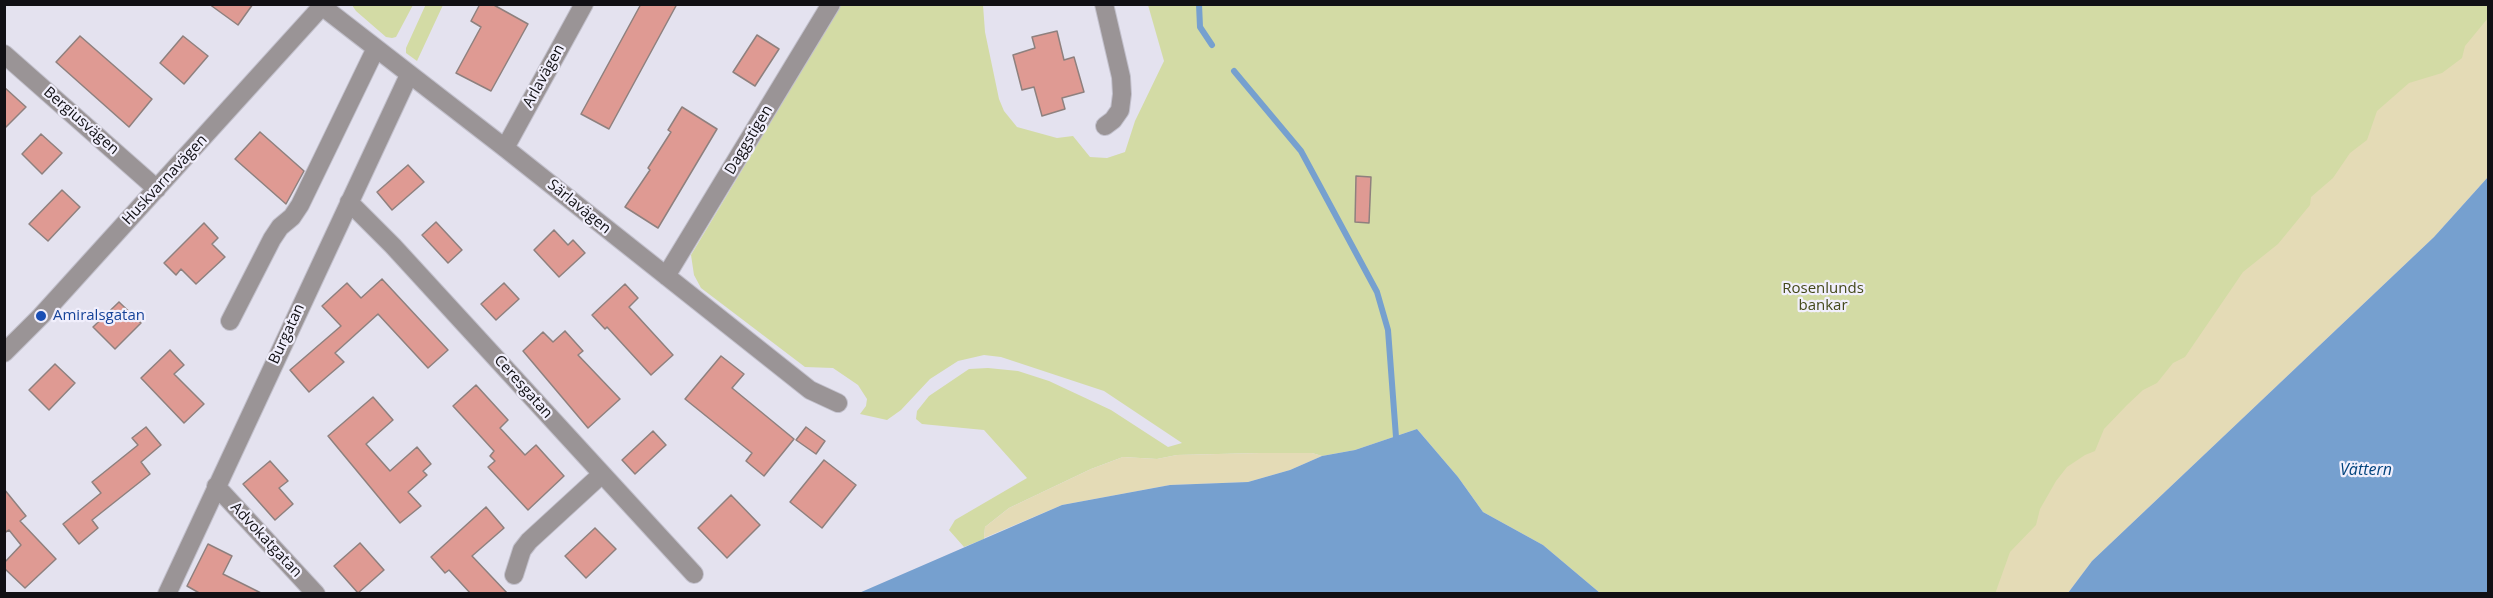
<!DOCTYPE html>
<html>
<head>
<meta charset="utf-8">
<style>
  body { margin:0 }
  #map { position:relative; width:2493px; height:598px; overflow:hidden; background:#e4e2ef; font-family:"Open Sans",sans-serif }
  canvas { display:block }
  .frame { position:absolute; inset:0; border:6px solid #111014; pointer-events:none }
</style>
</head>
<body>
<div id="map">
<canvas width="2493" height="598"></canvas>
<div class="frame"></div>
</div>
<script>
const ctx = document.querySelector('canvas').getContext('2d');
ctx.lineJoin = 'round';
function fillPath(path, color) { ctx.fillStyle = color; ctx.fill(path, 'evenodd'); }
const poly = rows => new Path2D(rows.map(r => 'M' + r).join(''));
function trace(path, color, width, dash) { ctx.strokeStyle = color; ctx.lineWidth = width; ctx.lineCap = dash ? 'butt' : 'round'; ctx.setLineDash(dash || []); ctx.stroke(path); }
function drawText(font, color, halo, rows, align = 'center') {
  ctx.font = font + ' "Open Sans",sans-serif'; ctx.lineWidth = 4.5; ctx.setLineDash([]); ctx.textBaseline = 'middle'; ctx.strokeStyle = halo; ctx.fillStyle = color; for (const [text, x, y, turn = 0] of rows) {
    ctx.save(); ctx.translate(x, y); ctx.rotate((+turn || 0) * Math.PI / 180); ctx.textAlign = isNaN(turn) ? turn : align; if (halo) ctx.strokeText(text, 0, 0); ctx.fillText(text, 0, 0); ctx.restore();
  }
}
fillPath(poly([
  [426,4,443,5,417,61,406,53,406,48],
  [352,5,413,5,396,37,392,38,386,37,356,11],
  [841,5,983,5,985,32,999,99,1004,111,1017,127,1057,138,1073,136,1090,157,1107,158,1125,152,1135,121,1164,61,1148,5,2488,5,2488,155,2052,593,1600,593,1543,545,1483,512,1458,477,1417,429,1355,450,1322,456,1312,453,1260,453,1177,455,1157,459,1123,457,1091,469,1009,508,985,527,984,539,964,547,949,530,955,520,1027,478,984,430,922,424,916,419,917,411,929,396,969,369,988,368,1018,371,1049,381,1111,410,1168,447,1182,443,1104,391,1001,357,984,355,958,361,930,379,901,410,887,420,860,414,866,406,867,399,858,385,833,368,805,367,701,288,694,275,691,255]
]), '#d3dba5');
fillPath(poly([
  [2488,18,2488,177,2434,237,2092,561,2068,593,1995,594,2010,552,2036,525,2040,509,2056,481,2067,467,2085,455,2095,451,2104,429,2127,405,2143,390,2157,383,2173,363,2185,357,2243,272,2278,244,2310,205,2311,197,2333,178,2350,153,2367,140,2377,111,2409,83,2442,73,2462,58,2465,46],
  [1260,453,1312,453,1322,456,1290,470,1248,482,1170,485,1062,505,984,538,985,527,1009,508,1091,469,1123,457,1157,459,1177,455]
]), '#e4dbb6');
fillPath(poly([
  [2488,177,2488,593,2068,593,2092,561,2434,237],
  [1417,429,1458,477,1483,512,1543,545,1600,593,859,593,1062,505,1170,485,1248,482,1290,470,1322,456,1355,450]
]), '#76a0cf');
trace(poly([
  [1199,4,1200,27,1212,45],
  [1234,71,1301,151,1377,292,1388,330,1396,437]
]), '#76a0cf', 6);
const building = poly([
  [209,4,253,4,238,25,209,4],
  [480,4,492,4,528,24,491,91,456,73,481,27,471,21,480,4],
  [641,4,677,4,609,129,581,114,641,4],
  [1057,31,1064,60,1074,57,1084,92,1062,98,1065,109,1042,116,1034,87,1022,90,1013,55,1035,48,1032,37,1057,31],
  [757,35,779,49,755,86,733,72,757,35],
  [80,36,152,99,129,127,56,62,80,36],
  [183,36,208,56,184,84,160,63,183,36],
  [4,87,26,107,4,129,4,87],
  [682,107,717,129,658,228,625,207,650,170,648,168,671,132,668,130,682,107],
  [260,132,304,171,286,204,235,159,260,132],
  [41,134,62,153,42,174,22,154,41,134],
  [408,165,424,182,392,210,377,192,408,165],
  [1356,176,1371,177,1369,223,1355,222,1356,176],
  [62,190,80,207,48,241,29,224,62,190],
  [436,222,462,250,448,263,422,235,436,222],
  [204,223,218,238,212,244,225,257,196,284,181,269,176,275,164,263,204,223],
  [554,230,568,245,573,240,585,253,559,277,534,250,554,230],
  [382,279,448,350,428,368,378,314,335,353,344,362,309,392,290,370,341,326,322,306,347,283,361,298,382,279],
  [504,283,519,299,496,320,481,304,504,283],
  [625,284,638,298,629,307,673,355,651,375,607,327,605,329,592,315,625,284],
  [119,302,141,323,115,349,93,327,119,302],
  [565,331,583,351,578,355,620,399,588,428,523,351,543,332,553,342,565,331],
  [170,350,184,365,174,374,204,404,184,423,141,378,170,350],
  [721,356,744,374,732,388,794,439,764,476,746,461,752,453,685,399,721,356],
  [55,364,75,383,49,410,29,390,55,364],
  [476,385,508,420,500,428,525,455,536,445,564,476,528,510,488,467,495,461,490,456,494,451,453,406,476,385],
  [373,397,393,420,366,444,390,471,417,447,431,464,423,471,427,475,408,492,421,506,400,523,328,436,373,397],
  [146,427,161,445,141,462,150,474,92,520,98,528,79,544,63,524,101,493,92,482,138,445,132,438,146,427],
  [806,427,825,441,816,454,796,440,806,427],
  [653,431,666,445,635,474,622,460,653,431],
  [824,460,856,485,822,528,790,502,824,460],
  [270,461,288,481,279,488,293,504,275,520,243,484,270,461],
  [4,489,26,516,20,521,56,559,25,588,4,568,4,563,21,545,9,530,4,533,4,489],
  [731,495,760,525,727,558,698,528,731,495],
  [486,507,504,528,472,556,508,594,471,594,449,570,445,573,431,557,486,507],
  [595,528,616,549,586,578,565,556,595,528],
  [360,543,384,570,358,593,334,566,360,543],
  [208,544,232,556,223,574,263,594,201,594,187,586,208,544]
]);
fillPath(building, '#df9a93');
trace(building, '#8e807e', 1.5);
const minor = poly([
  [319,4,505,148,810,390,838,403],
  [1104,4,1121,77,1122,94,1120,110,1113,120,1105,126],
  [4,54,157,189],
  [505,148,584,4],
  [349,202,393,246,694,574],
  [666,276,831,4],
  [230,321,272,239,280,227,292,217,300,205,376,48],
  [4,353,41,316,324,4],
  [216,486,316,594],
  [514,575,522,550,529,541,602,474],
  [167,594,409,75]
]);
trace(minor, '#c2c0cc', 20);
trace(minor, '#9a9496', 18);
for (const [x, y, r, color] of [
  [41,316,6,"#1a4fb4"]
]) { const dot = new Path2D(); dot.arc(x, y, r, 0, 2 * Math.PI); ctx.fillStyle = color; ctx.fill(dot); trace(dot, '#f1effc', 2); }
drawText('15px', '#111014', '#f1effc', [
  ["Arlavägen",544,76,-61],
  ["Bergiusvägen",81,121,41],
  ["Daggstigen",749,140,-59],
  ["Huskvarnavägen",165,180,-47],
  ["Särlavägen",579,207,39],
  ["Burgatan",287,334,-65],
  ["Ceresgatan",523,387,48],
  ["Advokatgatan",266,540,47]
]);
drawText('15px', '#44491a', '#f1effc', [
  ["Rosenlunds",1823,289],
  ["bankar",1823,306]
]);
drawText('15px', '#164399', '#f1effc', [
  ["Amiralsgatan",53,316]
], 'left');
drawText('italic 16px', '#01437d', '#f1effc', [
  ["Vättern",2366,470]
]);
</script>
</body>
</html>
